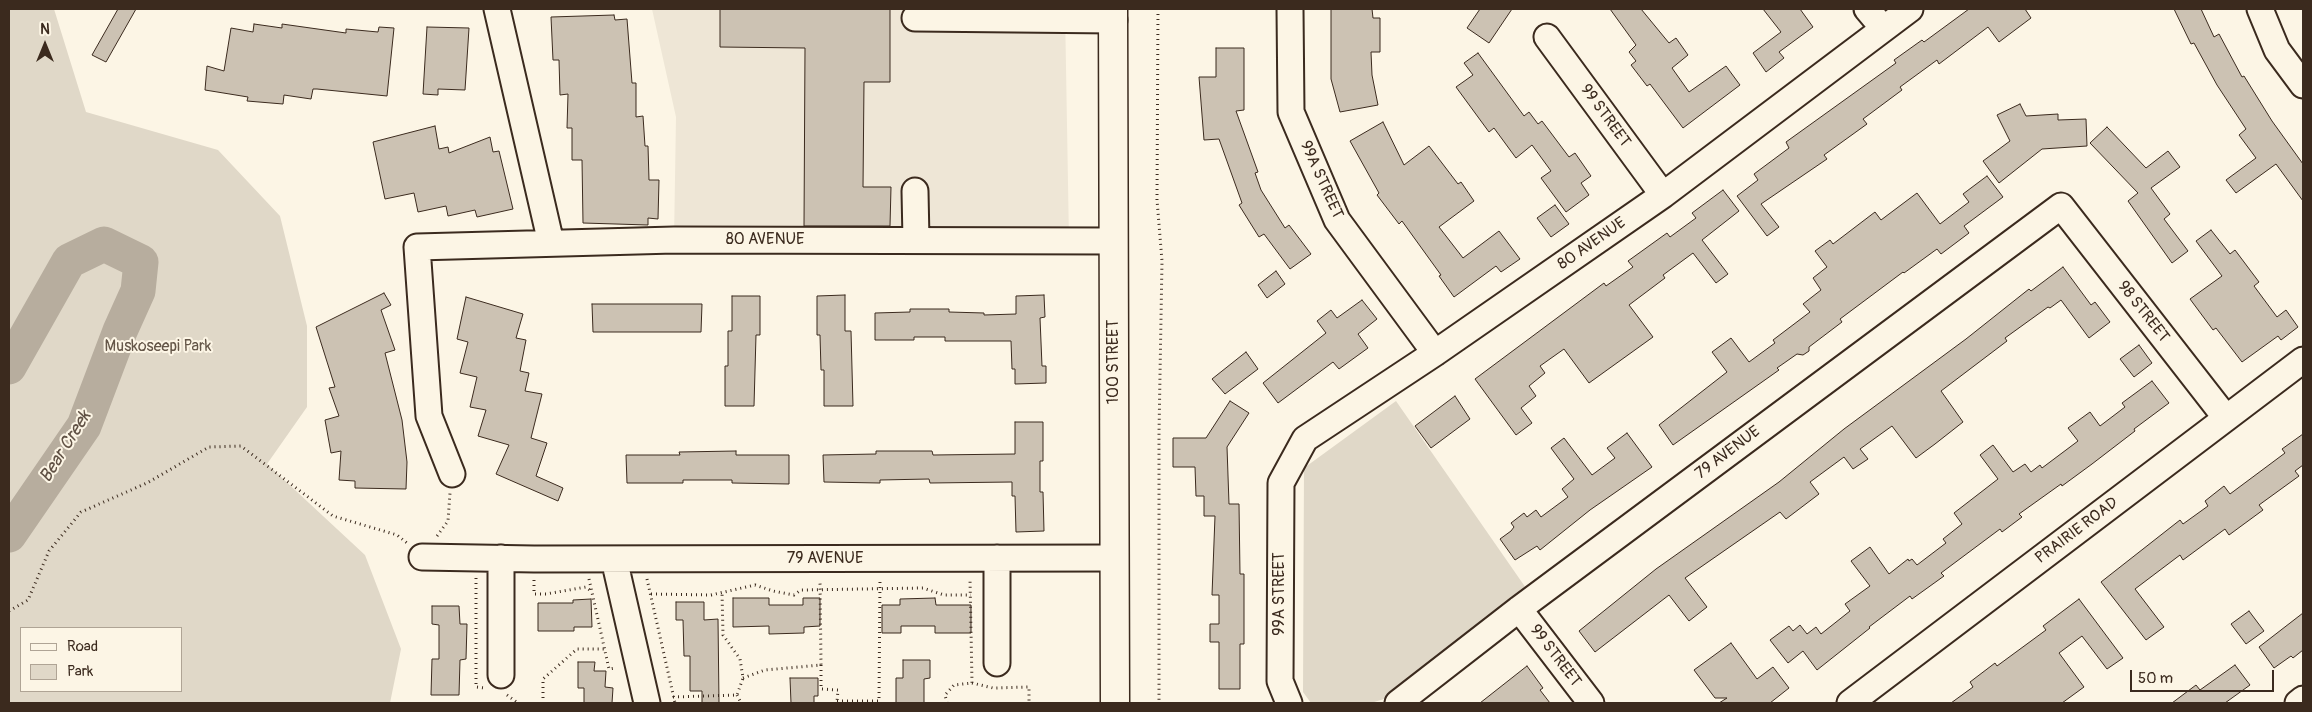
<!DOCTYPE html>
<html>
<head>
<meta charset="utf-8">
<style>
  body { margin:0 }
  #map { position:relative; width:2312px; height:712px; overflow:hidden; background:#fcf5e5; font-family:Pangolin,sans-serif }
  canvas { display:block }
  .frame { position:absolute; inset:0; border:10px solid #3b2a1e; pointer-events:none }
  .legend { position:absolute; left:20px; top:627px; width:162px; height:65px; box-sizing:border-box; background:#fcf5e5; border:1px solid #afa495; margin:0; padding:6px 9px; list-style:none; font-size:15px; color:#3b2a1e }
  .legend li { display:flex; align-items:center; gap:10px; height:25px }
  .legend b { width:25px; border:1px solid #afa495 }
  .north { position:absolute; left:20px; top:20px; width:50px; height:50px; -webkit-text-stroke:4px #fcf5e5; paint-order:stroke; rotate:0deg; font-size:14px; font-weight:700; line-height:20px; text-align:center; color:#3b2a1e }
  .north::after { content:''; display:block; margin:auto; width:18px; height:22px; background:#3b2a1e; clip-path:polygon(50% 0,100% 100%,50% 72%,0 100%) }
  .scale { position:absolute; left:2130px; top:670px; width:144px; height:22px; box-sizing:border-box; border:2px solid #3b2a1e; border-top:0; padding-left:6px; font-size:15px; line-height:18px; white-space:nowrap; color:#3b2a1e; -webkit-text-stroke:4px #fcf5e5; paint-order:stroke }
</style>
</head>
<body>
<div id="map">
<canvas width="2312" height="712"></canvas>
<div class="frame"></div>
<ul class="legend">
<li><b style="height:6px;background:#fcf5e5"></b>Road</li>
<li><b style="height:14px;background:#e0d8c8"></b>Park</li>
</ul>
<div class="north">N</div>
<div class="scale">50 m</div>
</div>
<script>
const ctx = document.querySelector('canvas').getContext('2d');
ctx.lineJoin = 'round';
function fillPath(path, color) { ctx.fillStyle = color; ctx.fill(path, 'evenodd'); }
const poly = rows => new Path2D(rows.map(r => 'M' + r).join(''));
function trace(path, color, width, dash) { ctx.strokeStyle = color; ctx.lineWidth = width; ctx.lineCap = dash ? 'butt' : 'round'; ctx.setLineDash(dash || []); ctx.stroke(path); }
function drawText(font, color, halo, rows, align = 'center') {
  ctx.font = font + ' Pangolin,sans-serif'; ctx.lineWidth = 4; ctx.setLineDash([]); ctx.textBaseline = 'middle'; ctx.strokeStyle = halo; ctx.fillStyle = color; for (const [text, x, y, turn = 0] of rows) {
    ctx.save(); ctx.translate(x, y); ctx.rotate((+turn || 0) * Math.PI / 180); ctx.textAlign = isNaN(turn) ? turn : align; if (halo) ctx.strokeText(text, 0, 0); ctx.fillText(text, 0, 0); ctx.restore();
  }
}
fillPath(poly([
  [652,9,1065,9,1069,241,674,240,676,117]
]), '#eee6d6');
fillPath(poly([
  [9,9,54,9,86,112,218,150,280,216,307,326,307,407,267,464,365,555,401,649,390,703,9,703],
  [21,628,181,628,181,691,21,691],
  [1396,401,1528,591,1384,699,1371,703,1311,703,1303,692,1304,468]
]), '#e0d8c8');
trace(poly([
  [9,367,69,261,104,244,141,262,138,291,120,331,84,426,9,535]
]), '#b7ad9e', 35);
const building = poly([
  [118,9,136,9,106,62,92,55,118,9],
  [720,9,890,9,890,82,864,82,863,187,891,187,890,226,804,226,805,48,720,47,720,9],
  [1331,9,1372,9,1373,18,1380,18,1380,52,1371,52,1372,75,1378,105,1340,112,1331,79,1331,9],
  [1480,9,1512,9,1489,43,1467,28,1480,9],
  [1610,9,1641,9,1669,43,1676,38,1688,55,1672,68,1689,92,1726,66,1740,85,1683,128,1650,84,1647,86,1631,65,1636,61,1629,52,1636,45,1610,9],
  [1763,9,1800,9,1813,27,1779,52,1784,58,1766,72,1753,53,1781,32,1763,9],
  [1969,9,2025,9,2031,18,1999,42,1988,27,1939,64,1937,60,1900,87,1902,90,1863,119,1867,124,1824,155,1827,159,1761,204,1779,227,1767,236,1737,196,1758,180,1754,174,1789,148,1786,142,1896,63,1894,60,1922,40,1924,42,1969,9],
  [2174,9,2201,9,2214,37,2219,34,2242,77,2244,76,2272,121,2303,164,2303,201,2276,164,2236,193,2226,180,2256,158,2239,135,2246,129,2217,85,2194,43,2191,44,2174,9],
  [614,15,615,20,627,19,632,83,636,83,636,117,643,116,645,146,648,146,649,180,659,180,658,219,648,218,648,225,583,223,582,160,572,160,572,128,567,128,568,94,560,95,559,60,553,60,551,17,614,15],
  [254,24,282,28,282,24,346,33,346,29,378,32,379,27,394,28,387,96,317,89,313,89,311,99,284,95,283,104,247,101,248,97,205,90,207,66,224,71,231,28,253,32,254,24],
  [427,27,469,28,465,90,438,89,438,95,423,94,427,27],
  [1216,48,1244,48,1244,110,1236,111,1258,172,1255,173,1261,190,1285,228,1289,225,1311,254,1290,269,1264,234,1259,237,1239,205,1242,203,1219,139,1204,140,1199,77,1216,77,1216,48],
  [1478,53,1524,116,1529,112,1538,124,1542,121,1569,157,1575,153,1591,176,1581,183,1589,195,1566,212,1541,178,1551,171,1532,145,1516,158,1494,128,1489,132,1456,87,1473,75,1464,63,1478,53],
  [2020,104,2026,116,2058,114,2058,120,2086,119,2087,146,2042,149,1999,183,1983,161,2010,141,1997,115,2020,104],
  [1383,122,1404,165,1429,146,1458,184,1461,182,1474,201,1439,227,1463,258,1499,231,1520,259,1501,272,1496,266,1454,297,1439,276,1441,275,1402,221,1399,224,1377,195,1379,193,1350,141,1383,122],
  [435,126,439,149,448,147,449,153,490,137,493,152,499,151,513,209,477,217,475,210,448,216,446,206,418,212,414,193,385,199,373,142,435,126],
  [2107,127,2146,168,2168,151,2180,167,2151,188,2170,214,2164,219,2188,251,2172,263,2128,201,2138,193,2090,143,2107,127],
  [1987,176,2003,197,1964,226,1969,233,1941,254,1937,249,1904,273,1903,272,1840,319,1842,322,1809,347,1809,351,1803,355,1797,354,1777,368,1779,370,1673,445,1659,425,1727,372,1712,352,1731,338,1749,362,1775,343,1773,340,1810,312,1803,304,1821,290,1813,278,1827,267,1815,251,1830,240,1833,244,1875,212,1881,220,1917,193,1940,224,1969,202,1963,194,1987,176],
  [1723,190,1739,211,1702,240,1728,274,1716,283,1693,253,1663,275,1665,278,1629,305,1653,337,1589,383,1564,349,1540,366,1545,373,1529,386,1536,396,1521,408,1532,423,1516,435,1475,379,1604,283,1606,286,1633,267,1628,261,1667,233,1670,237,1696,218,1692,213,1723,190],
  [1555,205,1569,224,1551,237,1537,218,1555,205],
  [2211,230,2230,254,2235,250,2259,282,2254,286,2277,317,2286,310,2298,327,2281,340,2278,336,2242,362,2216,328,2213,330,2190,299,2222,276,2196,241,2211,230],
  [2063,267,2091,305,2095,302,2110,322,2089,338,2061,300,2050,308,2048,307,2005,338,2007,341,1941,391,1963,422,1935,444,1916,458,1892,426,1860,449,1868,459,1853,469,1844,457,1810,482,1819,494,1786,519,1780,512,1685,578,1707,607,1689,621,1669,595,1595,652,1579,631,1656,569,1779,482,1844,429,1966,339,2029,289,2031,291,2063,267],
  [1276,271,1285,284,1267,298,1258,285,1276,271],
  [384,293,391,305,381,310,395,350,385,353,402,420,407,462,406,489,355,488,355,481,339,480,341,451,331,453,325,420,339,416,329,388,335,387,316,327,384,293],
  [845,295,845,331,851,331,853,406,824,406,824,370,821,370,820,335,817,335,817,296,845,295],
  [1044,295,1045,317,1040,318,1042,366,1046,366,1046,383,1015,384,1015,369,1012,369,1011,341,945,341,945,337,914,337,914,340,875,340,875,313,910,312,910,309,949,309,949,312,984,313,984,315,1016,314,1016,296,1044,295],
  [732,296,760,296,760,335,756,335,754,406,725,406,725,366,728,366,728,331,732,331,732,296],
  [466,297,523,314,516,338,526,340,520,371,529,373,525,391,542,394,531,438,547,443,536,476,563,488,558,501,496,474,509,445,478,436,486,410,470,407,477,377,460,373,468,342,457,339,466,297],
  [1362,300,1377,319,1358,334,1368,348,1339,369,1333,362,1278,403,1263,383,1326,333,1317,321,1331,310,1337,318,1362,300],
  [592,304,702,304,701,332,593,332,592,304],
  [2139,345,2152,363,2134,377,2120,359,2139,345],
  [1246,352,1258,369,1225,394,1212,379,1246,352],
  [2152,381,2169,403,2134,429,2135,431,2092,464,2062,486,2061,484,2019,514,2022,517,2002,532,2000,529,1941,573,1944,576,1912,599,1910,596,1869,627,1870,628,1817,670,1803,651,1788,663,1770,640,1789,626,1793,631,1800,625,1807,634,1816,627,1821,634,1850,611,1845,604,1870,586,1851,561,1870,547,1889,574,1908,559,1909,561,1912,559,1917,565,1946,543,1943,539,1962,524,1954,513,1998,479,1980,455,1993,445,2013,472,2025,464,2031,472,2040,465,2042,468,2078,441,2068,428,2090,412,2100,426,2125,407,2122,403,2152,381],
  [1455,396,1470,419,1431,448,1415,426,1455,396],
  [1230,401,1249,413,1227,447,1229,504,1239,504,1240,574,1244,574,1244,644,1240,644,1240,689,1219,689,1219,642,1210,642,1210,624,1219,624,1219,595,1212,595,1215,516,1204,516,1204,496,1196,496,1195,467,1173,467,1173,438,1206,438,1230,401],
  [1015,422,1043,422,1043,461,1040,461,1040,492,1043,492,1044,531,1016,532,1015,496,1012,496,1012,482,930,483,929,479,880,480,880,483,824,482,823,455,876,454,876,451,932,451,933,455,1015,454,1015,422],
  [1627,433,1652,467,1590,510,1540,550,1537,546,1515,560,1500,539,1511,531,1514,527,1511,523,1524,513,1527,517,1536,510,1541,517,1568,497,1562,489,1574,479,1551,448,1564,438,1592,475,1615,458,1607,448,1627,433],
  [2303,434,2303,465,2295,471,2299,476,2259,505,2263,510,2229,535,2225,529,2183,560,2180,555,2135,589,2164,627,2146,640,2101,582,2180,520,2183,524,2208,506,2205,501,2224,486,2230,494,2285,453,2282,449,2303,434],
  [736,451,736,455,789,455,789,484,732,483,732,480,683,480,683,483,627,483,626,455,680,455,679,452,736,451],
  [733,598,769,598,769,605,803,605,803,598,820,598,820,626,804,627,804,633,769,634,769,626,733,627,733,598],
  [935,598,936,605,971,605,971,633,935,633,935,626,901,626,901,633,882,633,882,605,900,605,900,599,935,598],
  [591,599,592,627,574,627,574,631,538,631,538,603,573,603,573,600,591,599],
  [2079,599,2123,658,2107,669,2082,636,2059,653,2084,687,2062,703,1951,703,1973,687,1970,682,1995,663,1997,666,2046,630,2043,626,2079,599],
  [676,602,704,602,704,620,718,619,719,703,702,703,702,691,690,691,690,656,684,656,683,620,676,620,676,602],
  [432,606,459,606,460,624,467,624,466,659,460,660,459,695,431,695,432,659,439,659,439,625,432,624,432,606],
  [2249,611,2264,631,2246,644,2231,624,2249,611],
  [2303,613,2303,650,2293,658,2291,656,2274,668,2259,647,2303,613],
  [1731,643,1757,679,1773,667,1789,688,1770,703,1719,703,1727,698,1715,698,1694,670,1731,643],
  [903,660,930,660,930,678,924,679,924,703,896,703,896,678,903,678,903,660],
  [578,662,595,662,594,671,606,671,605,687,613,688,612,703,584,703,584,688,578,688,578,662],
  [2235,665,2250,685,2225,703,2172,703,2196,685,2200,690,2235,665],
  [1527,666,1543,688,1540,690,1550,703,1480,703,1527,666],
  [790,678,818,678,818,696,814,696,814,703,791,703,790,678]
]);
fillPath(building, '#ccc2b3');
trace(building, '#3b2a1e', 1);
const minor = poly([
  [497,9,551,243],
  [1290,9,1291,112,1337,220,1435,353],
  [1867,9,1883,28],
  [2260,9,2277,50,2303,85],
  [915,18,1114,20],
  [1547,37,1663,195],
  [915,191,916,240],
  [452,474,429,416,417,247,674,240,1114,241],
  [422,557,534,559,1115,558],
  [997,558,997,663],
  [614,559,647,703],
  [1519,609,1591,703],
  [501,675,501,558],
  [1289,703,1280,681,1281,483,1305,439,1435,353,1663,195,1910,9],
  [1398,703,1519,609,2061,206,2226,418],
  [1850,703,2303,360],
  [2298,703,2303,699]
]);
const major = poly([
  [1113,9,1115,703]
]);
trace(minor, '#3b2a1e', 29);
trace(major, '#3b2a1e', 31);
trace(poly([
  [1158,9,1157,200,1162,261,1159,433,1159,703],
  [437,536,448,521,450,493],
  [476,578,476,687,485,688],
  [589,579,609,669,616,668],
  [647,579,675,703],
  [534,580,534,594,546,594,586,587,591,591],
  [651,594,711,595,755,585,773,591,794,595,801,590,923,588,944,595,971,595],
  [9,611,28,600,49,551,81,512,147,483,209,447,241,446,333,516,397,535,407,543],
  [821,665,821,689,838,690,837,702],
  [743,678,765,670,821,665,820,580],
  [972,683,993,688,1029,687,1029,703],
  [507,695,518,703],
  [737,695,741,703],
  [673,697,737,695,743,678,740,659,723,635,722,592],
  [837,701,879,701,880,579],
  [543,703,543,679,577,649,604,649],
  [947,703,945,695,954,685,972,683,970,579]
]), '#3b2a1e', 3, [1, 4]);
trace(minor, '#fcf5e5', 25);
trace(major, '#fcf5e5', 28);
drawText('16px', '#3b2a1e', '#fcf5e5', [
  ["99 STREET",1605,116,54],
  ["99A STREET",1321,180,66],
  ["80 AVENUE",765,240],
  ["80 AVENUE",1592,244,-35],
  ["98 STREET",2143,312,52],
  ["100 STREET",1114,362,-90],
  ["79 AVENUE",1728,453,-37],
  ["PRAIRIE ROAD",2077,531,-37],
  ["79 AVENUE",825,559],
  ["99A STREET",1280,594,-90],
  ["99 STREET",1555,656,53]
]);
drawText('16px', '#645648', '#fcf5e5', [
  ["Muskoseepi Park",158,347]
]);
drawText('italic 18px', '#605144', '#fcf5e5', [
  ["Bear Creek",66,447,-58]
]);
</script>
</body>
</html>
